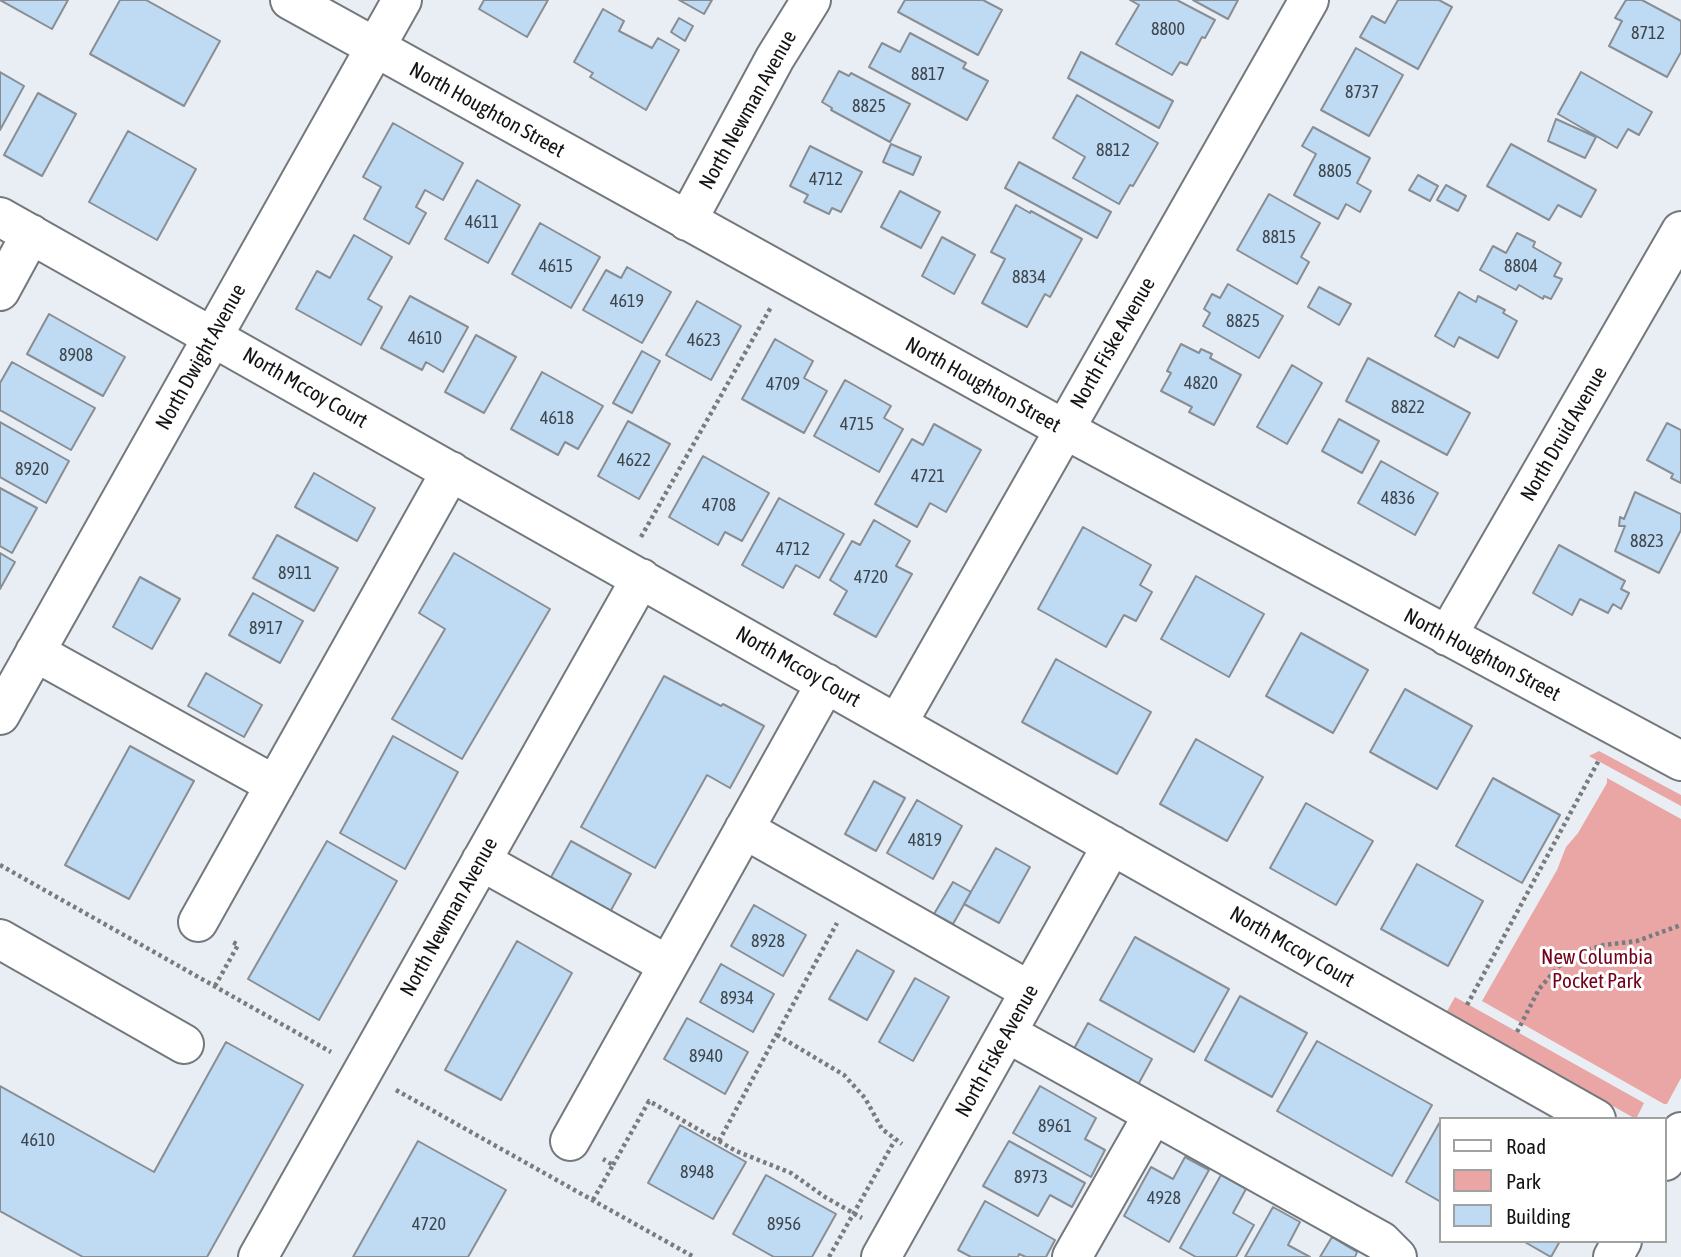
<!DOCTYPE html>
<html>
<head>
<meta charset="utf-8">
<style>
  body { margin:0 }
  #map { position:relative; width:1681px; height:1257px; overflow:hidden; background:#e8eef4; font-family:"Asap Condensed",sans-serif }
  canvas { display:block }
  .legend { position:absolute; left:1439px; top:1117px; width:228px; height:126px; box-sizing:border-box; background:#fff; border:2px solid #a0a1a1; margin:0; padding:9px 12px; list-style:none; font-size:21px; color:#121415 }
  .legend li { display:flex; align-items:center; gap:14px; height:35px }
  .legend b { width:35px; border:2px solid #a0a1a1 }
</style>
</head>
<body>
<div id="map">
<canvas width="1681" height="1257"></canvas>
<ul class="legend">
<li><b style="height:9px;background:#fff"></b>Road</li>
<li><b style="height:19px;background:#e9a6a5"></b>Park</li>
<li><b style="height:19px;background:#bfdaf3"></b>Building</li>
</ul>
</div>
<script>
const ctx = document.querySelector('canvas').getContext('2d');
ctx.lineJoin = 'round';
function fillPath(path, color) { ctx.fillStyle = color; ctx.fill(path, 'evenodd'); }
const poly = rows => new Path2D(rows.map(r => 'M' + r).join(''));
function trace(path, color, width, dash) { ctx.strokeStyle = color; ctx.lineWidth = width; ctx.lineCap = dash ? 'butt' : 'round'; ctx.setLineDash(dash || []); ctx.stroke(path); }
function drawText(font, color, halo, rows, align = 'center') {
  ctx.font = font + ' "Asap Condensed",sans-serif'; ctx.lineWidth = 6; ctx.setLineDash([]); ctx.textBaseline = 'middle'; ctx.strokeStyle = halo; ctx.fillStyle = color; for (const [text, x, y, turn = 0] of rows) {
    ctx.save(); ctx.translate(x, y); ctx.rotate((+turn || 0) * Math.PI / 180); ctx.textAlign = isNaN(turn) ? turn : align; if (halo) ctx.strokeText(text, 0, 0); ctx.fillText(text, 0, 0); ctx.restore();
  }
}
fillPath(poly([
  [1599,751,1681,795,1681,806,1589,756],
  [1607,778,1681,819,1681,1078,1667,1104,1664,1104,1482,1001,1557,870,1566,847,1578,833,1607,783],
  [1455,997,1644,1103,1636,1119,1446,1013]
]), '#e9a6a5');
const building = poly([
  [0,0,68,0,52,29,0,0],
  [120,0,146,0,220,41,184,106,90,54,120,0],
  [484,0,548,0,527,37,479,9,484,0],
  [679,0,712,0,704,14,679,0],
  [905,0,983,0,1002,10,978,55,898,12,905,0],
  [1130,0,1177,0,1215,20,1205,38,1202,37,1187,65,1180,62,1172,75,1116,44,1139,5,1130,0],
  [1193,0,1238,0,1228,19,1193,0],
  [1398,0,1439,0,1452,7,1418,69,1360,37,1372,16,1385,23,1398,0],
  [1626,0,1642,0,1681,21,1681,52,1667,77,1609,46,1622,21,1615,18,1626,0],
  [603,9,624,21,619,31,652,48,658,38,679,50,646,110,590,77,593,73,574,62,603,9],
  [679,18,693,26,685,41,671,32,679,18],
  [910,33,966,63,963,68,988,81,967,120,869,67,882,43,900,52,910,33],
  [1356,48,1403,75,1369,136,1321,110,1356,48],
  [1081,52,1173,101,1159,128,1068,78,1081,52],
  [839,71,849,76,851,73,910,104,890,142,831,110,832,108,822,102,839,71],
  [0,72,24,86,0,130,0,72],
  [1581,72,1652,112,1639,135,1628,129,1617,148,1558,114,1581,72],
  [38,93,76,114,42,176,4,155,38,93],
  [1077,95,1158,143,1133,186,1130,185,1119,204,1073,178,1085,157,1053,138,1077,95],
  [1556,119,1596,137,1585,158,1548,141,1556,119],
  [393,123,463,163,443,200,425,190,416,207,426,213,409,244,364,219,381,187,363,177,393,123],
  [1313,127,1370,158,1357,183,1371,191,1360,212,1346,204,1338,219,1294,195,1316,154,1302,146,1313,127],
  [128,131,196,169,157,240,89,202,128,131],
  [891,144,921,157,913,175,883,162,891,144],
  [1511,144,1596,190,1581,217,1558,205,1549,220,1487,186,1511,144],
  [810,146,862,172,841,212,832,208,829,214,804,202,808,195,790,186,810,146],
  [1019,162,1111,212,1097,238,1005,188,1019,162],
  [1418,175,1438,186,1430,201,1409,190,1418,175],
  [477,180,520,205,488,263,445,239,477,180],
  [1446,185,1466,196,1458,211,1437,200,1446,185],
  [900,191,940,212,921,248,881,227,900,191],
  [1269,194,1320,223,1301,257,1309,262,1297,284,1237,250,1269,194],
  [1016,205,1030,213,1031,211,1082,239,1050,297,1045,294,1027,327,982,303,1005,259,991,252,1016,205],
  [540,223,600,257,571,308,512,274,540,223],
  [1517,233,1535,242,1533,247,1561,263,1554,276,1562,279,1551,299,1544,296,1543,299,1519,285,1516,290,1480,270,1493,246,1506,253,1517,233],
  [354,235,392,257,368,299,382,307,361,345,296,309,317,271,330,278,354,235],
  [942,237,975,255,954,294,922,276,942,237],
  [627,267,671,292,642,343,583,310,606,270,621,278,627,267],
  [1228,284,1283,316,1259,358,1203,326,1210,313,1204,309,1212,294,1220,298,1228,284],
  [1319,287,1351,304,1339,325,1308,307,1319,287],
  [1459,292,1476,302,1478,296,1505,310,1503,313,1517,321,1498,358,1459,337,1454,347,1435,336,1459,292],
  [410,296,468,327,443,372,426,362,422,370,381,348,410,296],
  [697,301,741,326,711,380,666,355,697,301],
  [49,314,125,357,103,396,27,354,49,314],
  [476,335,516,357,484,413,445,392,476,335],
  [775,339,813,361,804,378,827,391,804,433,742,399,775,339],
  [1181,344,1199,353,1201,349,1212,354,1210,358,1241,375,1214,425,1189,412,1192,407,1161,391,1171,373,1167,371,1181,344],
  [642,351,660,361,632,413,613,403,642,351],
  [1368,358,1470,413,1447,455,1346,401,1368,358],
  [12,362,95,408,71,450,0,410,0,383,12,362],
  [1292,365,1322,383,1287,444,1257,427,1292,365],
  [542,372,603,406,578,449,565,442,558,455,511,429,542,372],
  [845,380,891,406,884,418,903,429,879,472,814,436,845,380],
  [1339,419,1379,441,1362,473,1322,451,1339,419],
  [628,421,670,444,639,499,598,476,628,421],
  [0,422,69,461,46,503,0,477,0,422],
  [1667,423,1681,430,1681,483,1671,478,1673,474,1647,460,1667,423],
  [934,424,981,450,946,512,930,503,917,527,875,504,912,439,923,445,934,424],
  [703,456,769,493,742,541,725,532,718,545,669,517,703,456],
  [1381,461,1438,493,1415,535,1358,503,1381,461],
  [314,473,375,508,357,541,295,507,314,473],
  [0,488,37,508,12,553,0,546,0,488],
  [1635,492,1681,514,1681,530,1659,573,1615,551,1625,526,1619,526,1620,517,1624,519,1635,492],
  [779,498,844,534,819,578,796,565,783,588,742,565,779,498],
  [874,520,910,541,896,566,912,574,876,637,834,614,847,591,830,580,852,541,860,545,874,520],
  [1083,527,1151,565,1140,585,1152,592,1136,621,1124,615,1106,647,1038,609,1083,527],
  [277,535,338,568,314,611,253,578,277,535],
  [1559,545,1625,581,1621,589,1629,593,1621,609,1613,604,1608,613,1580,599,1572,615,1533,593,1559,545],
  [0,553,15,562,0,589,0,553],
  [454,553,550,609,462,759,392,719,445,629,419,613,454,553],
  [1196,576,1264,614,1229,677,1161,639,1196,576],
  [140,577,180,599,152,649,113,627,140,577],
  [253,593,303,621,280,663,229,635,253,593],
  [1301,633,1368,670,1333,733,1266,696,1301,633],
  [1056,659,1151,712,1117,774,1022,722,1056,659],
  [206,673,262,705,244,737,188,706,206,673],
  [664,676,721,706,723,704,764,726,730,788,707,775,655,868,581,827,664,676],
  [1405,689,1472,726,1437,789,1370,752,1405,689],
  [393,736,458,772,405,869,340,833,393,736],
  [1196,739,1263,777,1227,841,1160,804,1196,739],
  [130,746,194,781,129,899,65,865,130,746],
  [1493,778,1560,815,1522,883,1456,846,1493,778],
  [874,781,905,798,876,851,845,834,874,781],
  [917,800,962,826,933,879,887,853,917,800],
  [1306,803,1373,841,1336,905,1270,868,1306,803],
  [327,841,397,881,319,1020,248,979,327,841],
  [571,841,631,874,610,912,550,879,571,841],
  [996,848,1030,867,999,923,964,904,996,848],
  [1417,864,1483,901,1448,966,1381,929,1417,864],
  [953,882,971,892,953,924,934,914,953,882],
  [754,905,806,935,783,976,731,946,754,905],
  [1135,937,1229,989,1194,1052,1100,1000,1135,937],
  [517,941,572,973,501,1100,445,1070,517,941],
  [857,950,894,971,867,1020,829,999,857,950],
  [721,964,774,994,753,1032,700,1002,721,964],
  [915,978,949,997,913,1061,879,1042,915,978],
  [1240,996,1307,1033,1272,1097,1205,1060,1240,996],
  [687,1018,748,1052,725,1094,664,1059,687,1018],
  [1088,1023,1152,1059,1134,1092,1070,1056,1088,1023],
  [1317,1041,1432,1105,1392,1176,1277,1111,1317,1041],
  [226,1042,303,1085,207,1257,83,1257,0,1211,0,1086,154,1172,226,1042],
  [1040,1086,1096,1118,1085,1139,1105,1150,1091,1177,1013,1133,1040,1086],
  [1441,1120,1441,1202,1406,1182,1441,1120],
  [680,1125,746,1162,713,1219,648,1183,680,1125],
  [418,1141,506,1190,468,1257,353,1257,418,1141],
  [1009,1141,1085,1183,1072,1207,1050,1195,1038,1216,983,1186,1009,1141],
  [1185,1157,1209,1170,1169,1242,1124,1216,1151,1167,1173,1179,1185,1157],
  [766,1175,836,1214,812,1257,774,1257,733,1234,766,1175],
  [1221,1175,1246,1189,1233,1213,1254,1225,1236,1257,1196,1257,1180,1248,1221,1175],
  [985,1201,1055,1240,1046,1257,1026,1257,1019,1254,1018,1257,971,1257,958,1250,985,1201],
  [1273,1207,1300,1222,1288,1245,1310,1257,1245,1257,1273,1207],
  [1332,1237,1357,1252,1355,1257,1320,1257,1332,1237],
  [1523,1241,1560,1241,1551,1257,1523,1241]
]);
fillPath(building, '#bfdaf3');
trace(building, '#888e93', 2);
const minor = poly([
  [290,0,1064,429,1681,761],
  [0,217,1596,1119],
  [687,221,775,58,811,0],
  [0,291,31,234],
  [1447,636,1681,231],
  [35,652,275,785],
  [0,715,402,0],
  [897,724,1309,0],
  [744,829,1030,991],
  [481,861,668,965],
  [198,922,451,471],
  [0,939,184,1044],
  [1007,1033,1381,1241,1397,1257],
  [570,1141,826,683],
  [1665,1161,1681,1132],
  [258,1257,641,578],
  [881,1257,1112,845],
  [1072,1257,1153,1115],
  [1613,1257,1622,1241]
]);
trace(minor, '#73787d', 42);
trace(poly([
  [641,537,771,307],
  [0,865,331,1052],
  [215,986,238,945,231,941],
  [1467,1005,1599,760],
  [1517,1032,1539,989,1558,967,1578,953,1604,945,1637,941,1681,925],
  [777,1035,844,1075,865,1098,882,1129,902,1144],
  [396,1090,694,1257],
  [719,1141,837,923],
  [613,1165,649,1101,736,1151,791,1173,825,1197,862,1218],
  [593,1200,613,1165,603,1159],
  [829,1257,895,1140]
]), '#787c7f', 4.5, [3.5, 3.5]);
trace(minor, '#fff', 38);
drawText('18px', '#3d464c', null, [
  ["8800",1168,29],
  ["8712",1648,33],
  ["8817",928,74],
  ["8737",1362,92],
  ["8825",869,106],
  ["8812",1113,150],
  ["8805",1335,171],
  ["4712",826,179],
  ["4611",482,222],
  ["8815",1279,237],
  ["4615",556,266],
  ["8804",1521,266],
  ["8834",1029,277],
  ["4619",627,301],
  ["8825",1243,321],
  ["4610",425,338],
  ["4623",704,340],
  ["8908",76,355],
  ["4820",1201,383],
  ["4709",783,384],
  ["8822",1408,407],
  ["4618",557,418],
  ["4715",857,424],
  ["4622",634,460],
  ["8920",32,469],
  ["4721",928,476],
  ["4836",1398,498],
  ["4708",719,505],
  ["8823",1647,541],
  ["4712",793,549],
  ["8911",295,573],
  ["4720",871,577],
  ["8917",266,628],
  ["4819",925,840],
  ["8928",768,941],
  ["8934",737,998],
  ["8940",706,1056],
  ["8961",1055,1126],
  ["4610",38,1140],
  ["8948",697,1172],
  ["8973",1031,1177],
  ["4928",1164,1198],
  ["4720",429,1224],
  ["8956",784,1224]
]);
drawText('21px', '#121415', '#fff', [
  ["North Houghton Street",487,110,29],
  ["North Newman Avenue",748,110,-61],
  ["North Fiske Avenue",1113,343,-60],
  ["North Dwight Avenue",201,357,-61],
  ["North Houghton Street",983,385,29],
  ["North Mccoy Court",305,388,30],
  ["North Druid Avenue",1564,434,-60],
  ["North Houghton Street",1482,655,28],
  ["North Mccoy Court",798,667,30],
  ["North Newman Avenue",449,917,-61],
  ["North Mccoy Court",1292,947,30],
  ["North Fiske Avenue",997,1051,-61]
]);
drawText('21px', '#740019', '#fff', [
  ["New Columbia",1597,957],
  ["Pocket Park",1597,981]
]);
</script>
</body>
</html>
